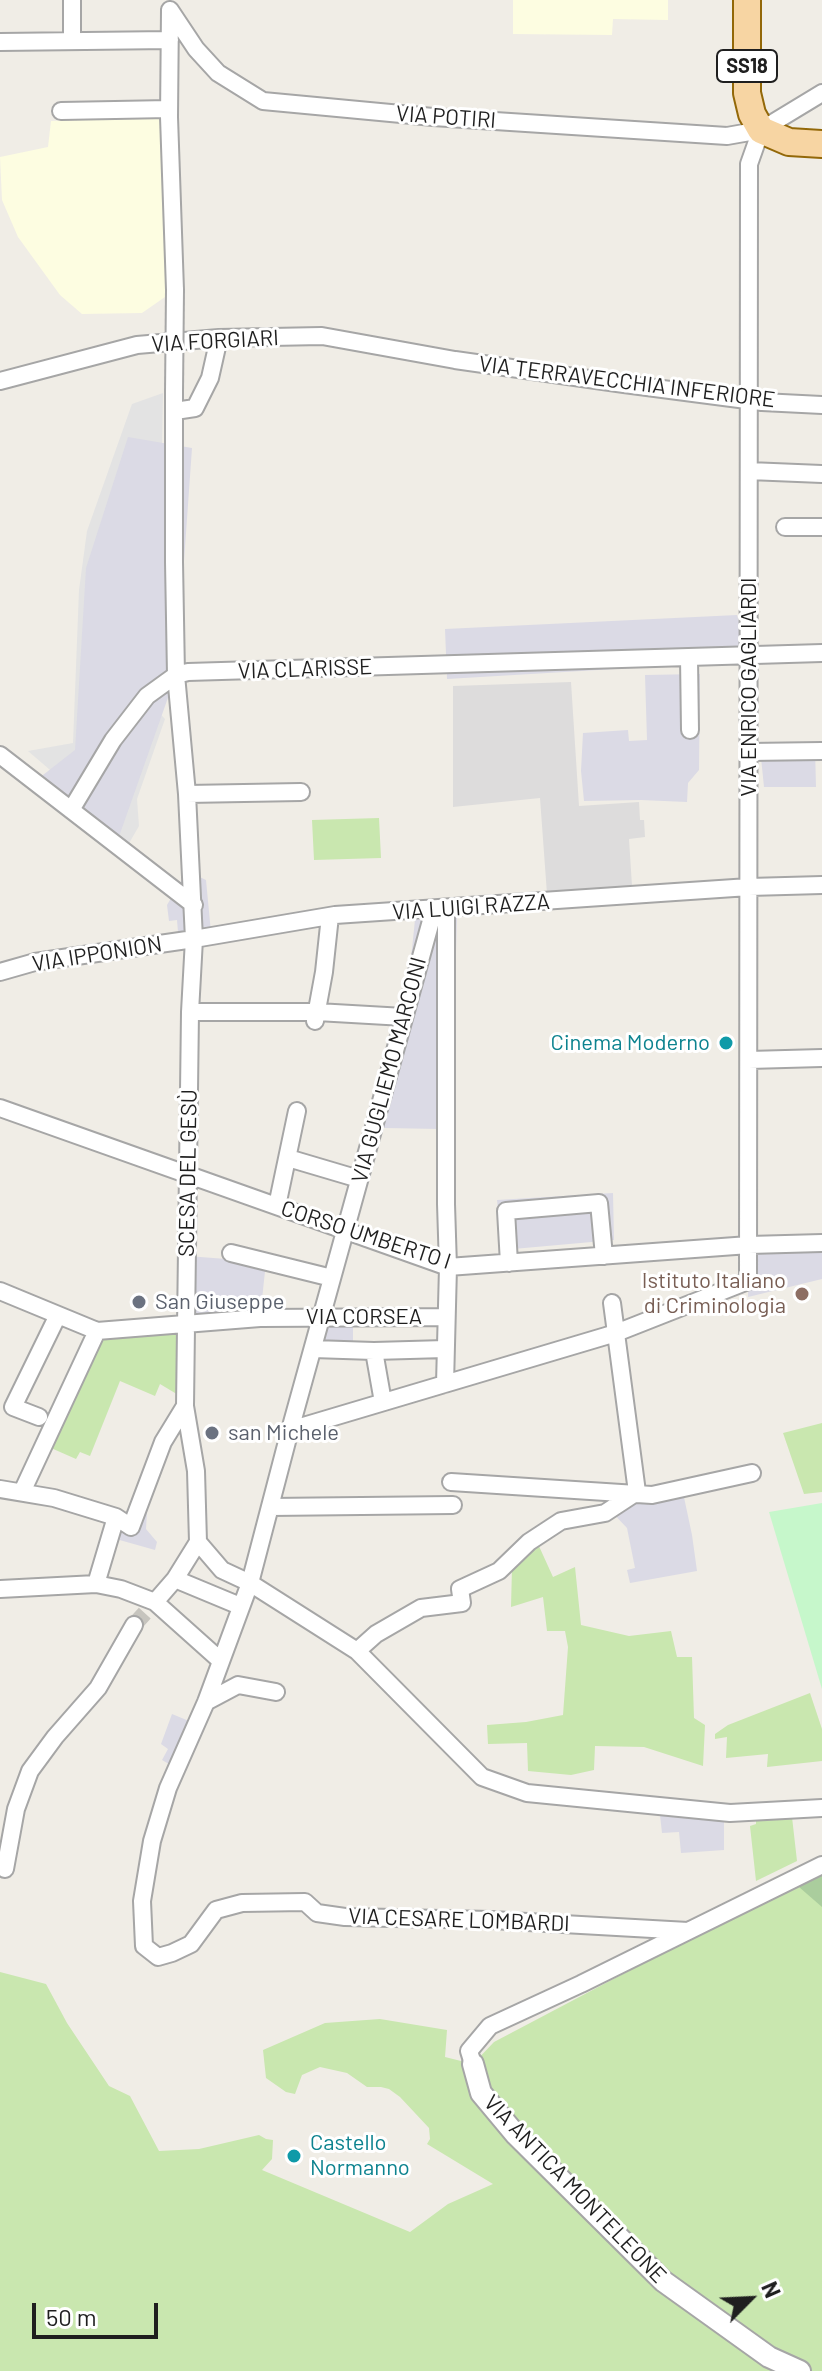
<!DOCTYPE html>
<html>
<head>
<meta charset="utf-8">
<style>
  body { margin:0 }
  #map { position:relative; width:822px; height:2371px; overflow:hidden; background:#f0ede6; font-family:Barlow,sans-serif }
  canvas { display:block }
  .north { position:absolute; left:710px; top:2259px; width:80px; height:80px; -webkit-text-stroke:6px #fff; paint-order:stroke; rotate:66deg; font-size:22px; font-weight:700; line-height:32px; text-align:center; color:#1f1f1f }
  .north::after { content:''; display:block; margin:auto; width:28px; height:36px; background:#1f1f1f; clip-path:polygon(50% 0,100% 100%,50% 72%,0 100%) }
  .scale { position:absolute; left:32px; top:2303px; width:126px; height:36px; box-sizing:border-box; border:4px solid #1f1f1f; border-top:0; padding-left:10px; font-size:24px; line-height:28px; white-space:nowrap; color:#1f1f1f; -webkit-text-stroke:6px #fff; paint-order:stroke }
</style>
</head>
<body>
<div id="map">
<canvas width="822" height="2371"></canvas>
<div class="north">N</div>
<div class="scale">50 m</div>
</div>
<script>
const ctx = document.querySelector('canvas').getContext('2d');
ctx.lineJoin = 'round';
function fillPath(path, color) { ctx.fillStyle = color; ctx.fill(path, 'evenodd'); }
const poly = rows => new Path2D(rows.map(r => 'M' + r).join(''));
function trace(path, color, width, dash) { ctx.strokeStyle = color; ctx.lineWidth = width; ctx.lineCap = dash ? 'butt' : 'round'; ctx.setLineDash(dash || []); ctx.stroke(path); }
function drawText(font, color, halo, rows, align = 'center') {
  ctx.font = font + ' Barlow,sans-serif'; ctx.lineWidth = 6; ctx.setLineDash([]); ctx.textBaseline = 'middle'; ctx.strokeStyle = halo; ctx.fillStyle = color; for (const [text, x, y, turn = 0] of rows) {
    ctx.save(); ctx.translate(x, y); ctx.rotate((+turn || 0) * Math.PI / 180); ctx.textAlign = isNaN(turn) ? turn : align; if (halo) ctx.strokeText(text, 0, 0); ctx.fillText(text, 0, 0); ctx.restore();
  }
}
fillPath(poly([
  [571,682,579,806,639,802,640,820,644,820,645,837,629,839,632,886,547,894,540,798,453,807,453,686]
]), '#dddcdc');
fillPath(poly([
  [513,0,668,0,668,20,613,19,612,35,513,34],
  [169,117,175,290,142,313,82,314,60,295,18,237,2,200,0,157,48,147,51,121]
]), '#fdfde1');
fillPath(poly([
  [379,818,381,858,314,860,312,820],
  [180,1329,180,1396,160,1384,155,1396,120,1381,90,1456,80,1452,76,1459,51,1448,104,1336],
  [822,1423,822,1492,804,1494,783,1433],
  [538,1544,553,1577,575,1567,581,1625,629,1636,671,1631,677,1657,692,1657,694,1718,705,1725,703,1766,644,1747,595,1746,594,1770,571,1775,528,1771,527,1743,488,1744,487,1725,526,1722,563,1715,568,1647,565,1631,547,1631,543,1597,511,1607,512,1568],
  [810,1693,822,1729,822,1761,767,1767,768,1754,726,1758,727,1737,715,1739,715,1734,728,1725],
  [792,1817,797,1861,756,1881,750,1826,756,1824,756,1818],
  [822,1869,822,2371,0,2371,0,1972,46,1984,67,2023,109,2086,130,2096,159,2151,199,2149,259,2135,266,2139,273,2140,272,2159,262,2170,410,2232,448,2204,493,2184,427,2144,430,2139,429,2128,400,2097,389,2089,381,2087,367,2087,347,2073,320,2067,302,2075,295,2094,286,2092,266,2078,263,2050,325,2023,380,2019,447,2030,445,2057,473,2064,494,2042]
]), '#c9e7af');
fillPath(poly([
  [822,1865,822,1907,791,1880]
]), '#aacd9d');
fillPath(poly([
  [822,1503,822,1689,769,1512]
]), '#c6f7cb');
fillPath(poly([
  [163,393,158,664,71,788,28,751,73,743,79,590,87,531,132,404],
  [155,708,165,719,137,799,139,826,128,845,90,808]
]), '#e3e3e3');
fillPath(poly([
  [128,437,192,448,176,675,116,845,34,782,75,750,86,568],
  [737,615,749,655,682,665,447,679,445,629],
  [700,674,699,770,688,783,687,802,641,800,584,801,581,771,583,733,628,730,629,741,647,740,645,675],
  [760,748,815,748,816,787,764,787],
  [187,871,206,880,212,943,188,952,178,932,177,920,169,921,167,905],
  [417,900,457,918,451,1122,439,1129,385,1128,369,1122,401,1010,412,949],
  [613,1193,614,1240,502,1250,497,1200],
  [822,1241,822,1279,748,1297,749,1245],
  [187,1256,266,1262,260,1318,187,1323],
  [353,1312,353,1345,319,1353,312,1329],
  [633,1481,647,1488,681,1483,692,1535,697,1571,630,1583,627,1570,635,1568,627,1528,607,1507,605,1495],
  [148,1495,146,1529,157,1542,155,1550,116,1539,109,1518,128,1516],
  [172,1714,189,1721,174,1767,162,1760,168,1749,161,1744],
  [659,1806,724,1813,724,1850,681,1853,679,1832,662,1833]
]), '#dbdae5');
trace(poly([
  [134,1625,155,1602]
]), '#c6c4be', 16, [16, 8]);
const minor = poly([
  [72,0,72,41],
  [170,10,196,49,218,73,263,101,433,117,727,136,761,130,822,93],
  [170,10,169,117,175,290],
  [0,42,170,40],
  [61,111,169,109],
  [0,381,137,345,219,338,322,336,455,360,624,384,762,402,822,405],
  [175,411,195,408,210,378,219,338],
  [749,471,822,474],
  [785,527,822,527],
  [689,658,690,730],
  [749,752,822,751],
  [0,755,194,905],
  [187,794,301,792],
  [71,810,113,740,147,696,176,675,188,672,822,653],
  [434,910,290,1430,250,1583,206,1702,168,1788,152,1841,142,1901,144,1946,158,1957,172,1953,191,1944,216,1910,242,1903,305,1902,317,1913,345,1917,492,1920,688,1931],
  [0,972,35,962,194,939,335,915,749,887,822,885],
  [190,1012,317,1012,404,1017],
  [315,1021,324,972,330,916],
  [749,1060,822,1058],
  [0,1108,448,1267,749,1245,822,1243],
  [288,1158,359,1179],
  [277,1206,297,1111],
  [231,1253,332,1278],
  [509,1263,506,1211,599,1203,604,1256],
  [0,1291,97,1331,260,1318,445,1317],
  [612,1303,637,1492],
  [313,1349,374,1351,445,1349],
  [374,1351,383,1402],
  [445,1384,448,1267,446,1204,446,909],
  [39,1417,13,1407,58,1315],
  [290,1430,616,1333,748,1281,749,164,761,130],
  [451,1482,652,1495,752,1473],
  [0,1489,54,1498,116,1517,131,1527,163,1442,185,1406],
  [22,1492,97,1331],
  [270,1507,453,1505],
  [198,1542,222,1570,250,1583,357,1651,482,1777,527,1793,730,1813,822,1808],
  [175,1579,240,1606],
  [96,1584,116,1517],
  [0,1589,96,1584,121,1589,155,1602,221,1661],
  [155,1602,175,1579,198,1542,196,1471,185,1406,190,1012,194,939,187,794,176,675,174,562,174,392],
  [357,1651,376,1634,421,1608,462,1603,460,1589,499,1571,529,1542,561,1521,605,1513,637,1492],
  [206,1702,238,1685,276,1692],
  [5,1869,16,1809,30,1771,55,1737,98,1688,134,1625],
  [473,2064,469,2051,490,2026,581,1984,822,1865]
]);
const tertiary = poly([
  [473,2064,481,2093,516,2135,663,2281,769,2357,800,2371]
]);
const primary = poly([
  [747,0,747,93,752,114,761,130,789,142,822,144]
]);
trace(minor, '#a6a6a6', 20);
trace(tertiary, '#a6a6a6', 24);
trace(primary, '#936808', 30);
trace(minor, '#fff', 16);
trace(tertiary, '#fff', 20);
trace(primary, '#f7d5a3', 26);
const minorBridge = poly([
  [174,392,175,290]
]);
trace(minorBridge, '#a6a6a6', 20, []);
trace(minorBridge, '#fff', 16);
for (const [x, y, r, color] of [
  [726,1043,8,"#0f9aa8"],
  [802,1294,8,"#8d6e63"],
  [139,1302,8,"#6b7280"],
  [212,1433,8,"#6b7280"],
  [294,2156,8,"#0f9aa8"]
]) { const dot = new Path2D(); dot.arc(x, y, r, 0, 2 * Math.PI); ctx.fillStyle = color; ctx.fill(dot); trace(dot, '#fff', 3); }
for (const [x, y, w] of [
  [747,66,60]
]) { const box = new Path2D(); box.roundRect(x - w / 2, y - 16, w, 32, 6); ctx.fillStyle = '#fff'; ctx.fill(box); trace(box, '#1f1f1f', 2); }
drawText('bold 20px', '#1f1f1f', null, [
  ["SS18",747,66]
]);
drawText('22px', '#1f1f1f', '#fff', [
  ["VIA POTIRI",446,117,4],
  ["VIA FORGIARI",215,341,-3],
  ["VIA TERRAVECCHIA INFERIORE",627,382,7],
  ["VIA CLARISSE",305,669,-2],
  ["VIA ENRICO GAGLIARDI",749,687,-90],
  ["VIA LUIGI RAZZA",471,907,-4],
  ["VIA IPPONION",97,954,-9],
  ["VIA GUGLIEMO MARCONI",389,1070,-75],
  ["SCESA DEL GESÙ",188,1173,-89],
  ["CORSO UMBERTO I",366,1235,18],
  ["VIA CORSEA",364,1317],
  ["VIA CESARE LOMBARDI",459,1920,2],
  ["VIA ANTICA MONTELEONE",575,2189,46]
]);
drawText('22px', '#0d838f', '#fff', [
  ["Cinema Moderno",710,1043],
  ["Castello",310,2143,"left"],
  ["Normanno",310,2168,"left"]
], 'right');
drawText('22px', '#785e54', '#fff', [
  ["Istituto Italiano",786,1281],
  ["di Criminologia",786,1306]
], 'right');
drawText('22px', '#5b616d', '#fff', [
  ["San Giuseppe",155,1302],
  ["san Michele",228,1433]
], 'left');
</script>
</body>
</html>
